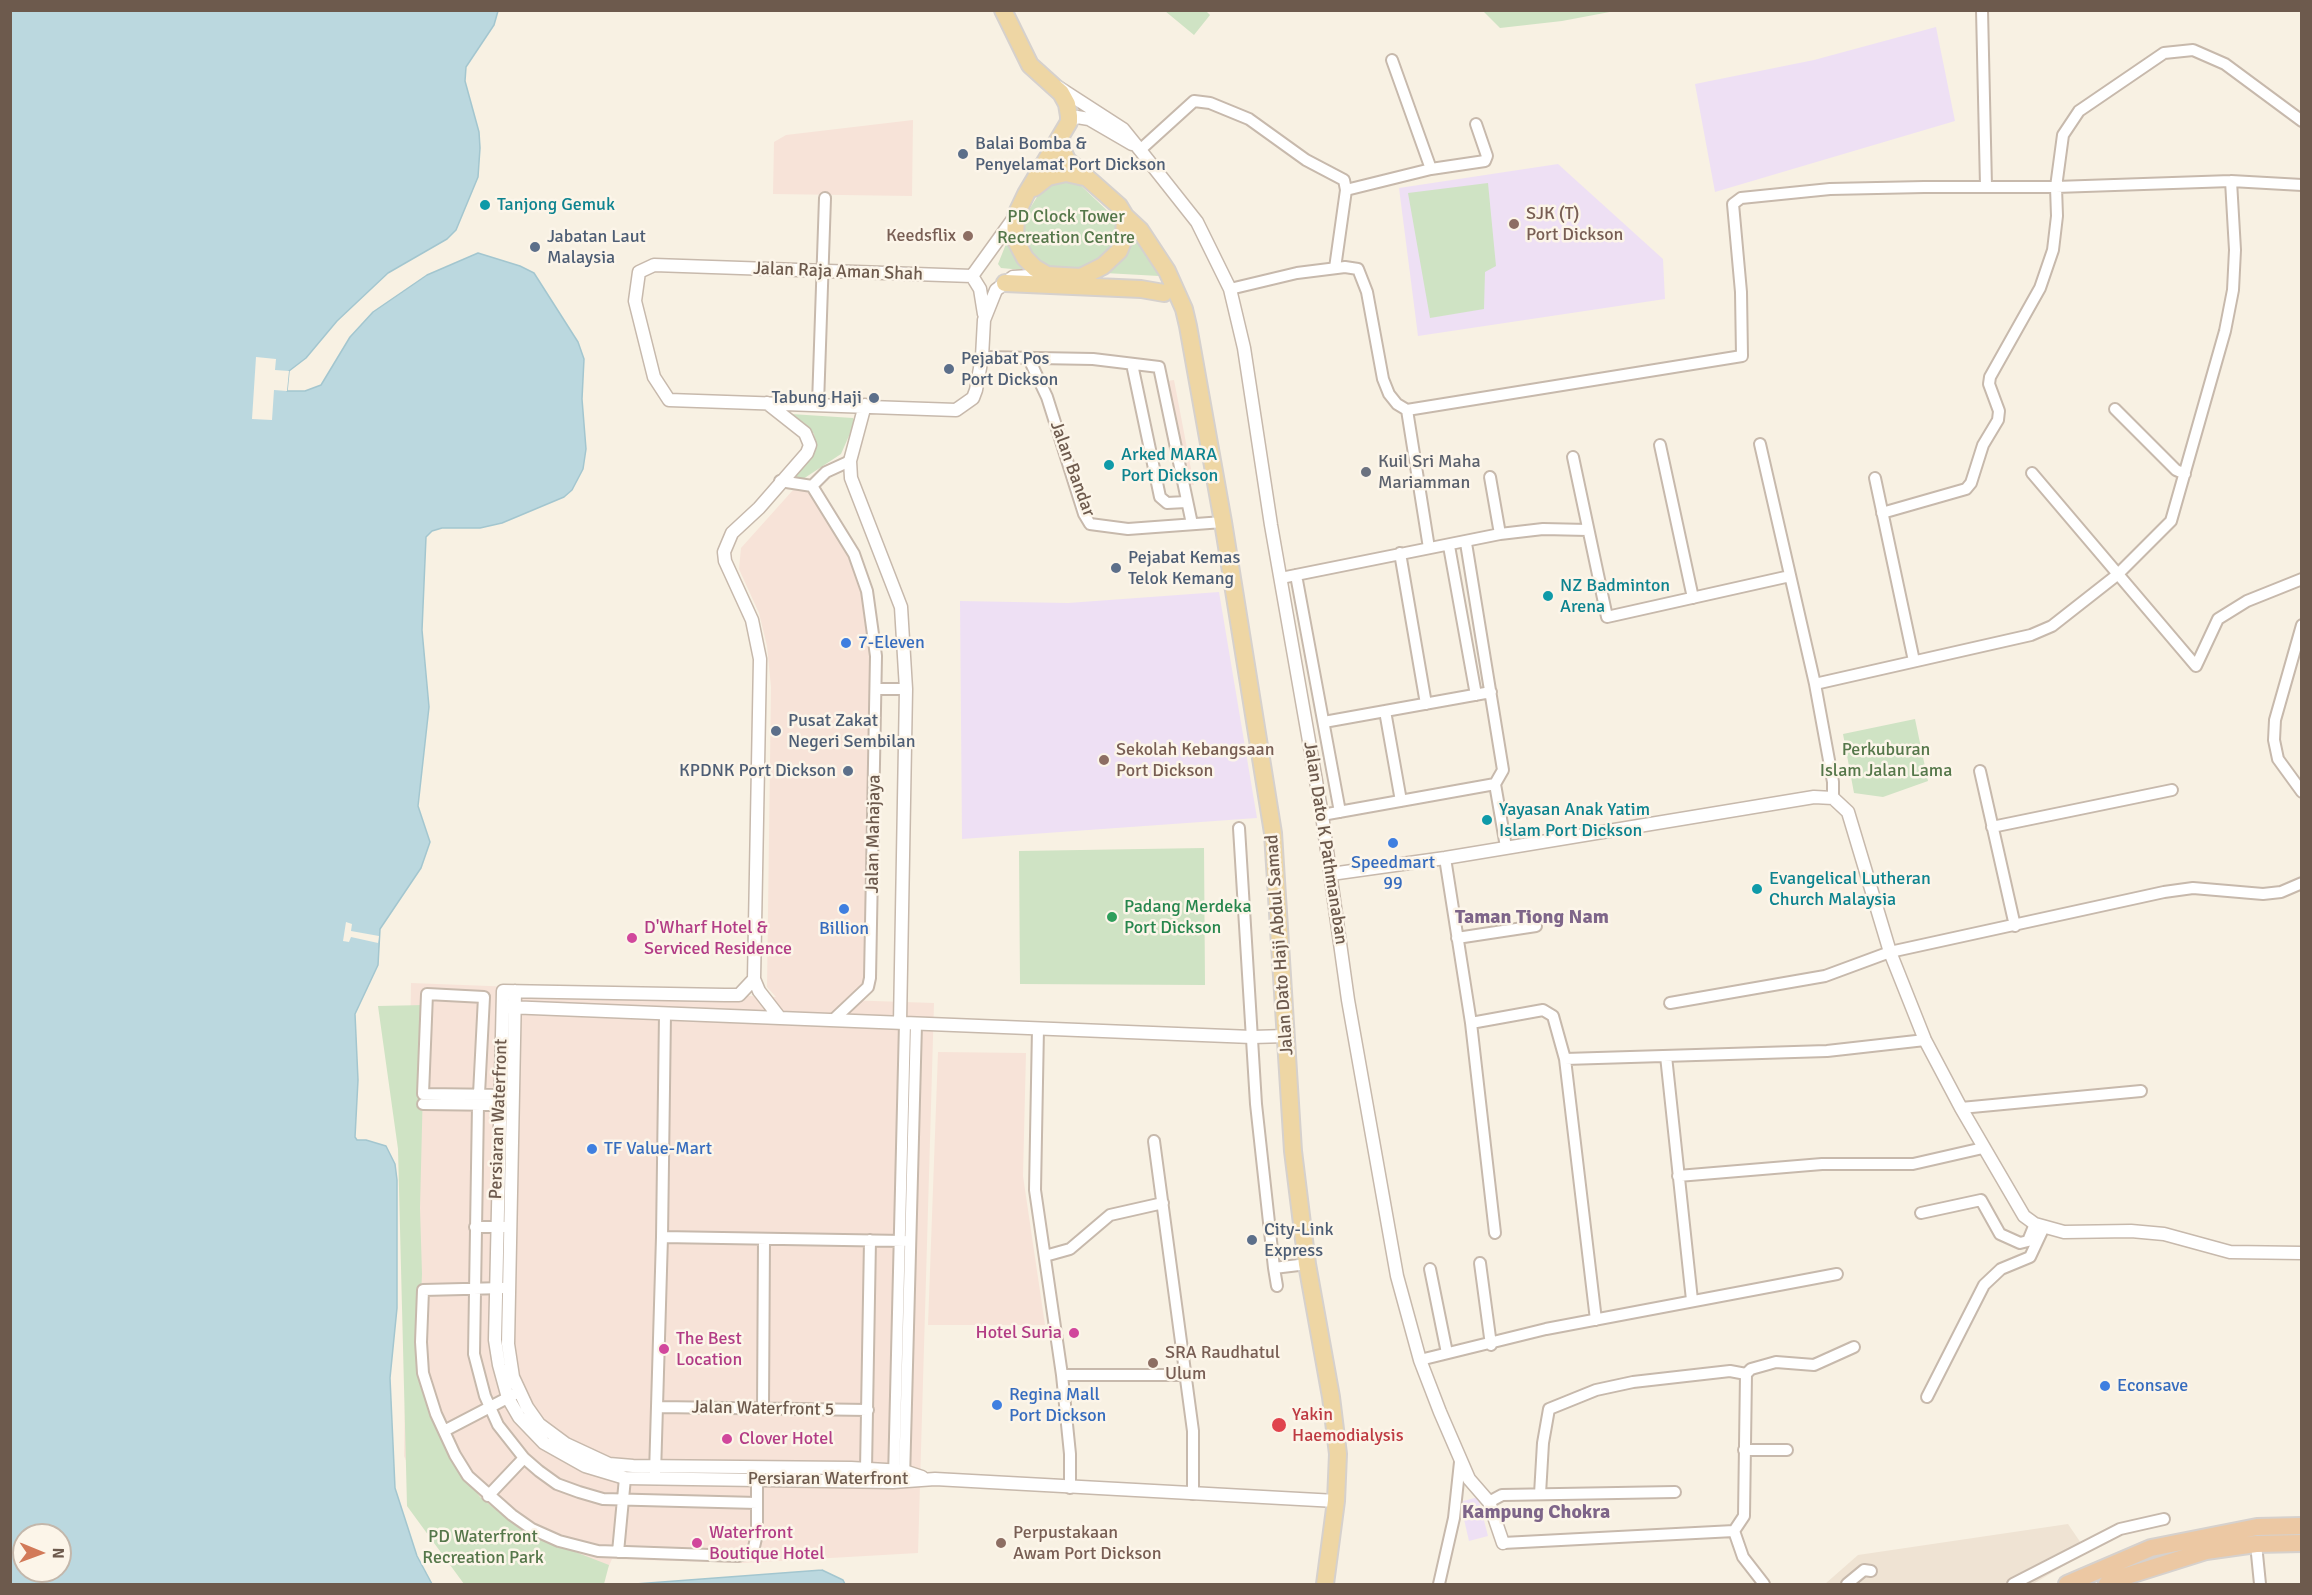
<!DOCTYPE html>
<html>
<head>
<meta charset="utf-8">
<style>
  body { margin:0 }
  #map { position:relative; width:2312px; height:1595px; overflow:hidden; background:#f8f1e3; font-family:Signika,sans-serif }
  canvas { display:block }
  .frame { position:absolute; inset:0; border:12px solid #6d5a4d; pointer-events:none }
  .north { position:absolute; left:12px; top:1523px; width:60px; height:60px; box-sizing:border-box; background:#fcf5e9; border:2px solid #c3b7ab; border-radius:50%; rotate:91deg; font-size:16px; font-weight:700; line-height:24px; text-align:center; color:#6d5a4d }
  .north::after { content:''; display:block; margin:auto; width:21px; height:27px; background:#d27a59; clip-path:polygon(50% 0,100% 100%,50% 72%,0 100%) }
</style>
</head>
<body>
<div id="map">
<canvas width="2312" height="1595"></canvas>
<div class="frame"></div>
<div class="north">N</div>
</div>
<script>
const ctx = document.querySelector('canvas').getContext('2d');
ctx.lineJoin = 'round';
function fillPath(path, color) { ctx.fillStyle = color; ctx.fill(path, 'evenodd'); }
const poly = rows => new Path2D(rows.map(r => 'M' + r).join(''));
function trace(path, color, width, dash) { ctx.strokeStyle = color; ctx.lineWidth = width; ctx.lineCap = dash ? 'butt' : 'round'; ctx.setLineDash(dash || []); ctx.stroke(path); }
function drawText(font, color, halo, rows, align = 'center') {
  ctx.font = font + ' Signika,sans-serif'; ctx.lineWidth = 5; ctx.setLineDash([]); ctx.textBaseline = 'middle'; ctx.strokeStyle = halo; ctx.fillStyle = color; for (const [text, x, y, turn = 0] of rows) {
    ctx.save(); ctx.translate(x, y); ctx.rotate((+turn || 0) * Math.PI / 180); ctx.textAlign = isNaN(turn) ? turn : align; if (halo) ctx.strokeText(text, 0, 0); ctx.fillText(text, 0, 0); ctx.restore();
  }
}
fillPath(poly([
  [2068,1524,2087,1552,2033,1584,1825,1584,1858,1555]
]), '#efe3d3');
fillPath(poly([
  [913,120,912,196,773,194,774,142,786,135],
  [1174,380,1194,485,1187,486,1167,381],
  [808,489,845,549,863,595,872,652,867,984,844,1000,934,1003,918,1553,743,1563,612,1559,601,1584,443,1552,404,1456,411,983,776,997,767,987,771,687,767,646,759,613,739,569,741,548,793,490],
  [938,1052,1026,1053,1023,1176,1045,1325,928,1325]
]), '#f7e3d8');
fillPath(poly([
  [1936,27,1955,121,1715,192,1695,84,1814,60],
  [1558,164,1663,259,1665,299,1418,336,1399,188],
  [1219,592,1257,818,962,839,960,601,1068,603],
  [1478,1497,1488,1536,1469,1541,1460,1502]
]), '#eee0f4');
fillPath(poly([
  [1165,11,1206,11,1210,15,1194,35],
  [1483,11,1615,11,1562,21,1500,28],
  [1074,179,1116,219,1119,226,1117,239,1111,250,1083,269,1055,268,1035,259,1024,241,1022,221,1042,189,1055,181],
  [1488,183,1496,266,1485,272,1484,309,1430,318,1408,193],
  [1133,234,1160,272,1159,276,1105,273,1132,239],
  [1008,239,1024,268,1023,270,1001,268,998,264],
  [791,414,853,418,855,422,841,454,803,479,796,477,794,474,815,443,814,434,804,423],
  [1915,719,1928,781,1883,797,1854,793,1843,734],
  [1204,848,1205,985,1020,984,1019,851],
  [425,1005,420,1208,422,1274,419,1343,422,1373,462,1472,480,1497,524,1532,609,1565,604,1584,464,1584,407,1506,398,1149,378,1006]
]), '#cfe3c4');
const water = poly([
  [11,11,498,11,494,25,466,67,465,81,479,132,480,148,478,177,456,230,447,239,388,273,337,321,306,358,289,371,287,391,305,391,321,385,350,337,373,312,427,275,478,253,520,266,534,273,578,342,584,359,582,399,586,449,583,469,572,490,564,497,502,523,480,528,442,528,432,531,426,537,422,630,429,707,418,806,430,842,421,868,380,929,378,965,355,1014,358,1080,355,1137,357,1140,366,1140,386,1146,395,1164,397,1180,397,1308,390,1378,395,1488,417,1556,432,1584,11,1584,11,11],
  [24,1535,60,1535,60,1571,24,1571,24,1535],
  [822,1570,843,1580,845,1584,635,1584,822,1570]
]);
fillPath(water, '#bbd8df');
trace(water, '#a3c6cf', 1.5);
fillPath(poly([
  [256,357,276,359,275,370,289,371,287,391,274,390,272,420,252,419],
  [346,922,352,924,351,931,379,936,378,943,351,937,349,942,343,941]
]), '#f8f1e3');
const minor = poly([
  [1982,10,1986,186],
  [1392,60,1431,169],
  [1140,150,1194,101,1210,103,1249,119,1306,160,1344,180,1346,190],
  [1335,268,1346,190,1431,169,1485,161,1487,156,1476,124],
  [1230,289,1297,273,1345,267,1358,269,1367,292,1383,379,1389,394,1397,404,1407,410,1742,356,1741,292,1733,204,1741,198,1830,189,1924,187,2056,187,2231,181,2302,185],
  [982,357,1093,359,1159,367,1192,524],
  [1029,359,1047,397,1084,514,1090,524,1128,529,1223,522],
  [1132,364,1160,497,1167,503,1186,502],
  [818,404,825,198],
  [2115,409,2176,470,2185,474],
  [1407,410,1429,548],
  [1760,444,1815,684,1833,782,1833,798],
  [1660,445,1693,598],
  [1573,457,1607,617,1790,576],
  [2032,473,2196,666,2218,619,2247,601,2302,579],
  [1490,477,1500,534],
  [1875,478,1914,661],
  [780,481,812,486,854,554,867,591,876,656,870,978,868,987,833,1020],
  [812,486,826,472,850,461],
  [1882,513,1966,489,1971,483,1983,445,1998,420,1999,411,1989,384,1990,377,2040,288,2053,250,2057,216,2056,187,2063,135,2079,111,2164,53,2193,50,2225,64,2302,121],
  [1466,543,1503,770,1495,784,1506,847],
  [1449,546,1476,695],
  [1400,553,1426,704],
  [1296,575,1340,812],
  [1281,578,1500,534,1543,529,1588,530],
  [2302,625,2275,720,2274,740,2278,759,2302,792],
  [1815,684,2031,635,2052,626,2117,575,2171,521,2225,331,2233,290,2235,250,2231,181],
  [877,689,906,689],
  [1385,711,1401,801],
  [1324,722,1491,692],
  [1980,771,2015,926],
  [1322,815,1495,784],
  [1992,827,2172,790],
  [1239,828,1256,1104,1274,1268,1307,1264],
  [1445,858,1471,1023,1495,1233],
  [1457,938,1536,926],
  [1670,1003,1825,976,1890,952,2164,892,2193,888,2263,894,2281,892,2302,883],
  [1471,1023,1543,1010,1553,1016,1565,1059,1596,1320],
  [1038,1028,1035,1190,1062,1375,1070,1454,1070,1488],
  [1666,1056,1692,1300],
  [1565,1059,1827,1051,1925,1040],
  [479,1094,484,997,427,994,423,1094,507,1095],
  [423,1104,501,1105],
  [478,1105,474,1354,485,1396,498,1425,524,1458,539,1471,557,1484,579,1492,603,1499,757,1503],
  [1961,1108,2141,1091],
  [1154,1141,1193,1431,1193,1494],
  [1678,1176,1822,1164,1913,1164,1983,1148],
  [1921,1213,1981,1200,2000,1234,2020,1243,2028,1241,2035,1224],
  [475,1227,506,1227],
  [662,1237,904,1241],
  [1045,1256,1070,1249,1110,1215,1163,1203],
  [1480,1263,1491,1345],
  [1274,1268,1277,1286],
  [1430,1269,1447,1353],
  [504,1288,423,1290,421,1342,423,1373,436,1414,455,1455,468,1476,512,1515,532,1529,559,1541,598,1551,738,1556,751,1552,754,1547,757,1534,757,1468],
  [1420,1360,1546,1329,1837,1274],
  [1062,1375,1185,1375],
  [1927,1397,1984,1285,2001,1269,2030,1257,2044,1227],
  [659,1407,868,1410],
  [763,1409,764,1239],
  [444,1431,515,1394],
  [1744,1450,1787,1450],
  [866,1469,870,1240],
  [655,1474,662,1237,665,1014],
  [894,1478,905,1023],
  [904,1479,916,1024],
  [1540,1494,1543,1443,1549,1409,1596,1390,1633,1382,1730,1371,1746,1374,1751,1369,1776,1362,1814,1365,1854,1347],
  [488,1496,524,1458],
  [1489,1502,1502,1495,1675,1492],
  [1734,1531,1743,1557,1764,1584],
  [1503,1543,1734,1531,1744,1516,1746,1374],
  [2256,1544,2260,1584],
  [618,1552,625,1478],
  [1439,1584,1454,1518,1460,1462],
  [1847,1584,1864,1570,1871,1571],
  [2013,1584,2120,1529,2164,1519]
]);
const tertiary = poly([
  [1058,87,1123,129,1140,150,1197,222,1230,289,1244,348,1271,525,1322,815,1348,1000,1397,1276,1420,1360,1440,1412,1469,1479,1489,1502,1503,1543],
  [1069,122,1077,117,1089,119,1132,144],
  [972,276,654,265,639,272,635,301,654,377,669,400,956,410,973,398,976,390,982,357,984,320,996,290,1013,277,1046,275],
  [972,276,1016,215],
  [972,276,980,289,984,314],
  [767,403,805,433,810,445,807,453,759,508,732,533,724,552,725,561,752,620,760,659,754,979,759,991,780,1018],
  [865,405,850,461,851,478,901,607,906,689,900,1023],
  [1331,874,1445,858,1814,797,1833,798,1848,812,1890,952,1925,1040,1961,1108,2024,1216,2035,1224,2064,1232,2131,1231,2164,1234,2230,1252,2302,1253],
  [754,979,739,995,725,995,503,991,495,1340,499,1365,508,1398,519,1417,544,1443,585,1466,625,1478,893,1482,935,1479,1336,1501],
  [515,991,508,1344,513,1377,527,1407,539,1424,566,1444,609,1464,633,1466,851,1468,904,1471,922,1477],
  [507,1007,1252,1037,1287,1036]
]);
const primary = poly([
  [1003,10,1030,65,1061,93,1067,104,1069,116,1069,122,1026,194,1016,215,1015,239,1025,258,1035,268,1047,275,1081,277,1103,266,1119,251,1124,239,1125,216,1119,206,1067,160,1062,149,1061,136],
  [1034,188,1048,177,1066,173,1084,177],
  [1125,216,1140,230,1167,271,1184,309,1188,326,1223,522,1273,833,1293,1151,1307,1264,1331,1397,1338,1454,1336,1501,1325,1584],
  [1005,283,1141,289,1164,293]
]);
const trunk = poly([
  [2067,1584,2151,1548,2257,1527,2302,1526],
  [2107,1584,2117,1579,2206,1551,2256,1544,2302,1543]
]);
trace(minor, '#c7b9ac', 14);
trace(tertiary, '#c7b9ac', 15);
trace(primary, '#d6d1cd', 20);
trace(trunk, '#d6d1cd', 20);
trace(minor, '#fff', 10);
trace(tertiary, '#fff', 12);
trace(primary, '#eed6a4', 16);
trace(trunk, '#ecc8a3', 16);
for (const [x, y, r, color] of [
  [963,154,6,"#5c6f8a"],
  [485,205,6,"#0f9aa8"],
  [1514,224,6,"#8d6e63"],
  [968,236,6,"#8d6e63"],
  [535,247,6,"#5c6f8a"],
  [949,369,6,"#5c6f8a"],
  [874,398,6,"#5c6f8a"],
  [1109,465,6,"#0f9aa8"],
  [1366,472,6,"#6b7280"],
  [1116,568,6,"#5c6f8a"],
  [1548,596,6,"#0f9aa8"],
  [846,643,6,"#3f7fe0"],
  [776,731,6,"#5c6f8a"],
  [1104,760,6,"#8d6e63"],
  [848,771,6,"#5c6f8a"],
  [1487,820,6,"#0f9aa8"],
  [1393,843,6,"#3f7fe0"],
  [1757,889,6,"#0f9aa8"],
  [844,909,6,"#3f7fe0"],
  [1112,917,6,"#2e9e5b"],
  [632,938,6,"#d1479c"],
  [592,1149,6,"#3f7fe0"],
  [1252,1240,6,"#5c6f8a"],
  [1074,1333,6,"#d1479c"],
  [664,1349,6,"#d1479c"],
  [1153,1363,6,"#8d6e63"],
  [2105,1386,6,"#3f7fe0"],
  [997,1405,6,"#3f7fe0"],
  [1279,1425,8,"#e0444e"],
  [727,1439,6,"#d1479c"],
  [697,1543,6,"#d1479c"],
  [1001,1543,6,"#8d6e63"]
]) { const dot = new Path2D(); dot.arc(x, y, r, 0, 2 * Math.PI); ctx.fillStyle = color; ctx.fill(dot); trace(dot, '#fcf5e9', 2); }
drawText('18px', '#4e5e75', '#fcf5e9', [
  ["Balai Bomba &",975,144],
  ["Penyelamat Port Dickson",975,165],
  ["Jabatan Laut",547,237],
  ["Malaysia",547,258],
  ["Pejabat Pos",961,359],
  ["Port Dickson",961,380],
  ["Tabung Haji",862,398,"right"],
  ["Pejabat Kemas",1128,558],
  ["Telok Kemang",1128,579],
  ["Pusat Zakat",788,721],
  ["Negeri Sembilan",788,742],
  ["KPDNK Port Dickson",836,771,"right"],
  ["City-Link",1264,1230],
  ["Express",1264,1251]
], 'left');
drawText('18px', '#0d838f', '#fcf5e9', [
  ["Tanjong Gemuk",497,205],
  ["Arked MARA",1121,455],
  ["Port Dickson",1121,476],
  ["NZ Badminton",1560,586],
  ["Arena",1560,607],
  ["Yayasan Anak Yatim",1499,810],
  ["Islam Port Dickson",1499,831],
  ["Evangelical Lutheran",1769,879],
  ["Church Malaysia",1769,900]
], 'left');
drawText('18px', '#785e54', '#fcf5e9', [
  ["SJK (T)",1526,214],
  ["Port Dickson",1526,235],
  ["Keedsflix",956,236,"right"],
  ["Sekolah Kebangsaan",1116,750],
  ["Port Dickson",1116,771],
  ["SRA Raudhatul",1165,1353],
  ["Ulum",1165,1374],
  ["Perpustakaan",1013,1533],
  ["Awam Port Dickson",1013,1554]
], 'left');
drawText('18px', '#55774a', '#fcf5e9', [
  ["PD Clock Tower",1066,217],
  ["Recreation Centre",1066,238],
  ["Perkuburan",1886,750],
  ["Islam Jalan Lama",1886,771],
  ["PD Waterfront",483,1537],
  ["Recreation Park",483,1558]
]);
drawText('18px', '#6d5a4d', '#fcf5e9', [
  ["Jalan Raja Aman Shah",838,272,2],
  ["Jalan Bandar",1072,469,70],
  ["Jalan Mahajaya",874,834,-89],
  ["Jalan Dato K Pathmanaban",1325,843,81],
  ["Jalan Dato Haji Abdul Samad",1280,945,-94],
  ["Persiaran Waterfront",499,1119,-88],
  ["Jalan Waterfront 5",763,1409,1],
  ["Persiaran Waterfront",828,1479]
]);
drawText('18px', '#5b616d', '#fcf5e9', [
  ["Kuil Sri Maha",1378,462],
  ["Mariamman",1378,483]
], 'left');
drawText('18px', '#366cbe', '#fcf5e9', [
  ["7-Eleven",858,643],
  ["Speedmart",1393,863,"center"],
  ["99",1393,884,"center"],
  ["Billion",844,929,"center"],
  ["TF Value-Mart",604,1149],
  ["Econsave",2117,1386],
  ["Regina Mall",1009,1395],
  ["Port Dickson",1009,1416]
], 'left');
drawText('18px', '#27864d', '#fcf5e9', [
  ["Padang Merdeka",1124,907],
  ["Port Dickson",1124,928]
], 'left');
drawText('18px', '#b23c85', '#fcf5e9', [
  ["D'Wharf Hotel &",644,928],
  ["Serviced Residence",644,949],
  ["Hotel Suria",1062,1333,"right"],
  ["The Best",676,1339],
  ["Location",676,1360],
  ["Clover Hotel",739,1439],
  ["Waterfront",709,1533],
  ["Boutique Hotel",709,1554]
], 'left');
drawText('18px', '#be3a42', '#fcf5e9', [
  ["Yakin",1292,1415],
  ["Haemodialysis",1292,1436]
], 'left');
drawText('bold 20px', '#7e6589', '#fcf5e9', [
  ["Taman Tiong Nam",1532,918],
  ["Kampung Chokra",1536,1513]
]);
</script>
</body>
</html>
